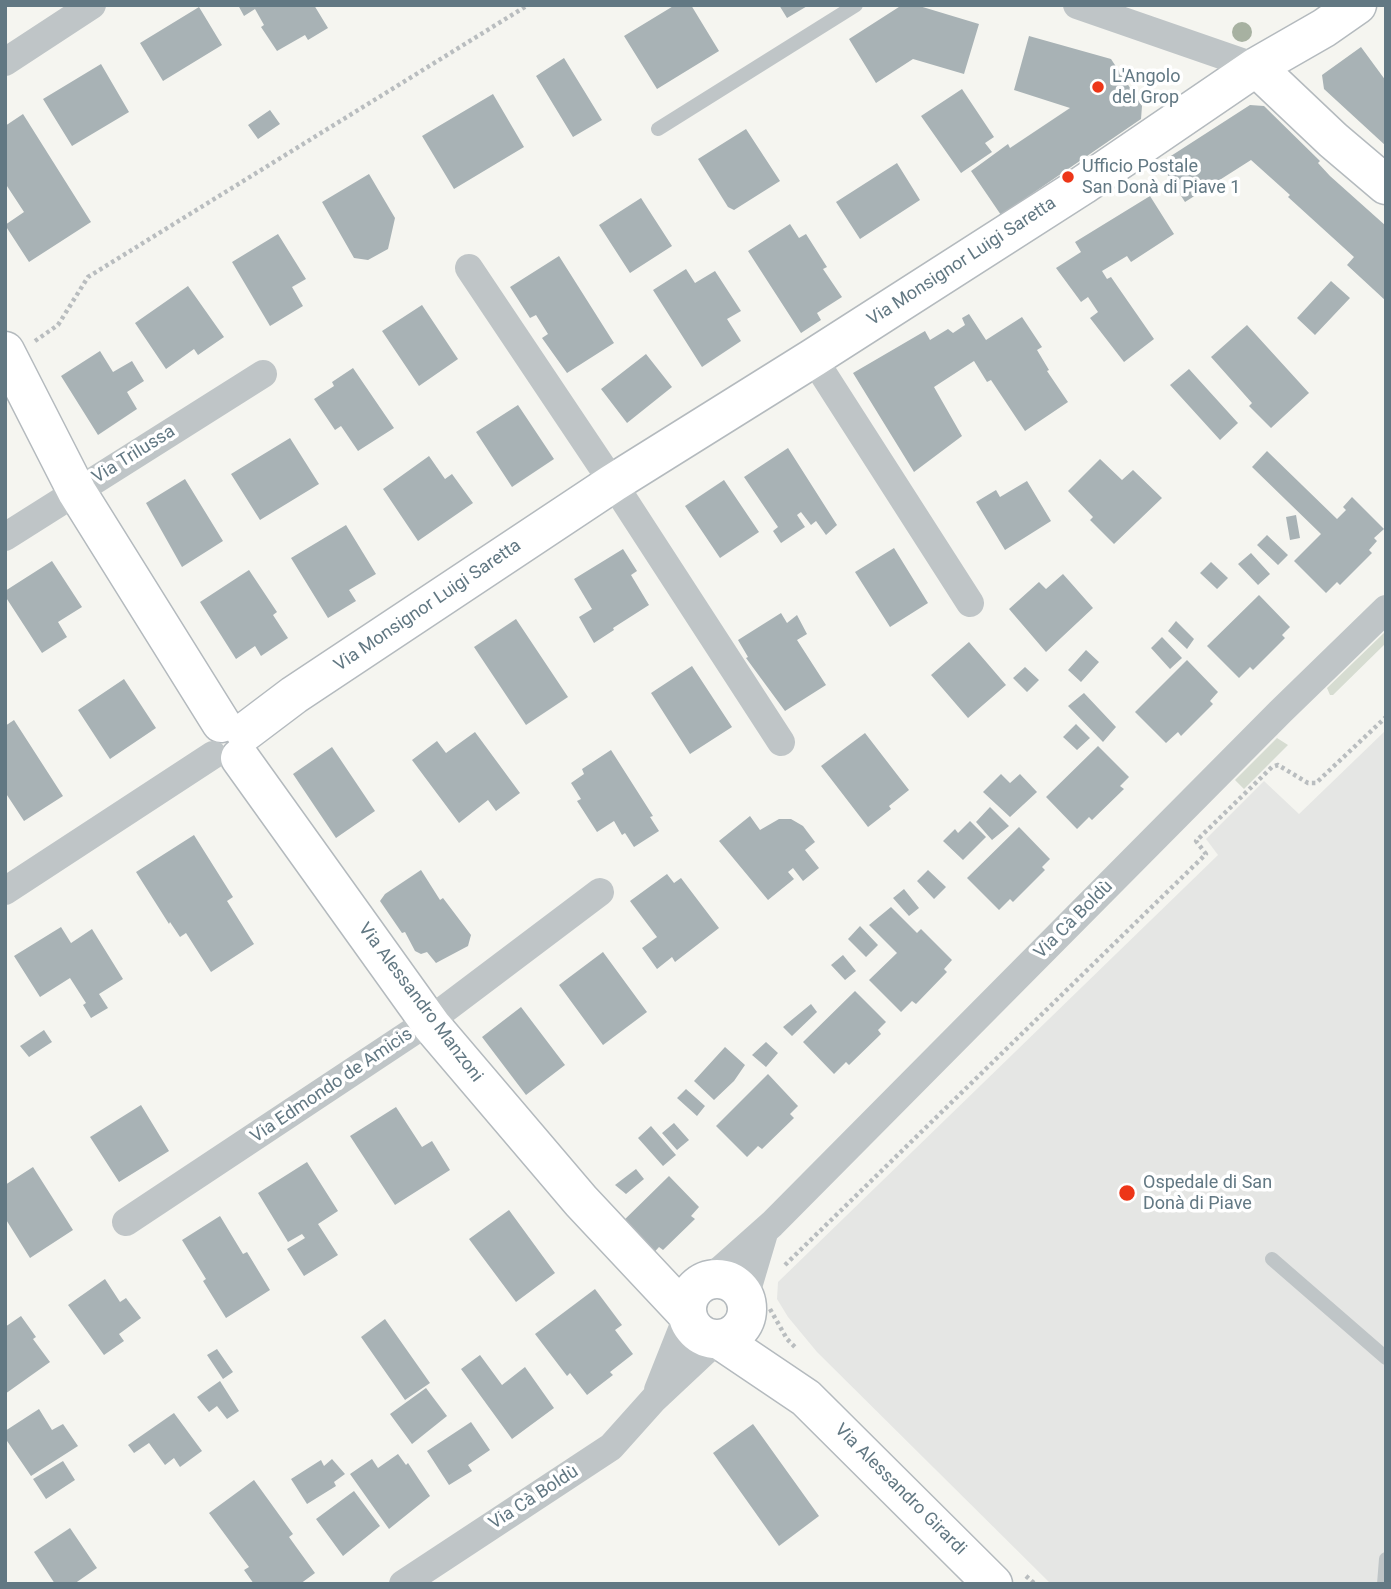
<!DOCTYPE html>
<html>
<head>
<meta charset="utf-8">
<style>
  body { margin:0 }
  #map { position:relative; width:1391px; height:1589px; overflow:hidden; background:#f5f5f0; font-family:Roboto,sans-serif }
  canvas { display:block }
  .frame { position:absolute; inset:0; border:7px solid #627883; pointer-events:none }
</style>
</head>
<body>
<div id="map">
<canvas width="1391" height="1589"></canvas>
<div class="frame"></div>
</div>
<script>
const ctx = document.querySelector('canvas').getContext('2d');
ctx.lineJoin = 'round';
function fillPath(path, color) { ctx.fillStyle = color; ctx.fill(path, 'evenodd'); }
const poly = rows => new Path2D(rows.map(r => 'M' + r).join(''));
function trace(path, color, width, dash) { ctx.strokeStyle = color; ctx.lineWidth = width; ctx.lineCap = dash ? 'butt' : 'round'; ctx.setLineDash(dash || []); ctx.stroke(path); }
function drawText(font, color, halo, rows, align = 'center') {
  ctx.font = font + ' Roboto,sans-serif'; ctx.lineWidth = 7; ctx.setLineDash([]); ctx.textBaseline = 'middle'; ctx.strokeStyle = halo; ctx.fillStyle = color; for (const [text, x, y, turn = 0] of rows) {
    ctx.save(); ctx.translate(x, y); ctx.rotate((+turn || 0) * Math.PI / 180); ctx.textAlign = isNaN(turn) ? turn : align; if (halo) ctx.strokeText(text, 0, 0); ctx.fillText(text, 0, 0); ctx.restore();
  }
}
fillPath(poly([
  [1386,730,1386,1584,1051,1584,817,1352,788,1317,777,1299,778,1282,1218,855,1206,839,1264,781,1299,814]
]), '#e5e6e4');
fillPath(poly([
  [1386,631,1386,643,1333,695,1330,695,1327,688],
  [1277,738,1288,745,1244,789,1235,780]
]), '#d6dcd1');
fillPath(poly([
  [238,5,314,5,328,28,308,40,305,35,277,51,261,27,264,25,255,9,244,16],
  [675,5,691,5,719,51,657,89,624,36],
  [779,5,809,5,787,18],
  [902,5,916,5,979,24,964,74,913,59,876,83,849,39],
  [199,7,222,45,163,81,140,43],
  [1029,36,1111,59,1142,106,1141,119,1001,215,971,171,1008,144,1010,148,1070,108,1014,90],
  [1361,47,1386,81,1386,146,1324,89,1322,75],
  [564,58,602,120,573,137,536,76],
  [101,64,129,112,72,146,43,99],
  [962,89,994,137,985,143,992,152,961,173,921,116],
  [493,94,524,147,454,189,422,136],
  [1250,105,1264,106,1320,161,1318,163,1330,176,1386,226,1386,301,1347,265,1354,257,1288,197,1290,195,1251,160,1185,202,1160,163],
  [270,110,280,124,258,139,248,125],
  [23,114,91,222,29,262,5,225,24,212,5,183,5,126],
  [746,129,780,181,734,210,728,207,698,159],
  [897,163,920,200,860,239,836,202],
  [369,174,395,218,388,249,368,260,354,258,322,202],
  [1150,196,1174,234,1131,262,1127,256,1102,271,1107,279,1111,277,1154,339,1124,362,1090,318,1098,312,1088,297,1081,302,1056,268,1081,252,1075,242],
  [641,198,672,246,630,273,599,225],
  [790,224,799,238,806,234,827,267,823,269,842,297,817,313,821,320,801,333,748,251],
  [278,234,306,279,292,287,303,306,270,326,232,262],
  [559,256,614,343,567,373,542,338,548,334,536,315,530,318,510,287],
  [686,269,695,283,715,271,741,311,727,319,741,341,702,367,653,290],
  [1331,281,1350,298,1315,335,1297,318],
  [188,286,224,337,198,355,194,349,166,369,135,323],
  [422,305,458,359,419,386,382,331],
  [969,314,986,340,1022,317,1042,347,1037,350,1049,370,1047,371,1068,402,1025,431,991,380,987,382,974,361,934,387,962,436,914,472,853,373,925,331,930,340,948,329,953,333,965,325,962,318],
  [1247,325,1309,393,1271,428,1249,406,1252,403,1211,357],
  [100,351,113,372,132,361,144,381,127,392,137,409,98,435,61,376],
  [646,354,672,387,627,423,601,389],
  [353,368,394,428,358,451,341,426,335,430,314,399,334,386,332,382],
  [1189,369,1238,423,1220,440,1170,385],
  [518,405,554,459,512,487,476,432],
  [290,438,319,484,260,520,231,474],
  [788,448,837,525,826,535,816,521,811,525,801,512,797,515,805,527,781,543,773,531,778,527,744,477],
  [1267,451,1337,519,1346,510,1343,507,1352,497,1384,529,1374,538,1377,541,1369,550,1372,553,1340,585,1337,582,1326,593,1294,561,1321,534,1252,467],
  [429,456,445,479,452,474,473,503,418,541,383,489],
  [1100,459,1122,480,1133,470,1162,498,1114,544,1090,520,1093,517,1068,491],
  [185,479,223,541,182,567,146,503],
  [724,480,759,532,720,558,685,506],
  [1027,481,1051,521,1005,550,976,502,996,490,1000,497],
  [1296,515,1300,538,1290,540,1286,517],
  [346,525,376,574,349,590,356,601,328,618,291,558],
  [1267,535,1288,555,1278,565,1257,545],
  [894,548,928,603,890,627,855,572],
  [623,549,637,571,631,575,649,605,613,628,614,630,594,643,579,617,592,609,574,579],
  [1251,553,1270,574,1258,585,1238,564],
  [52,561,82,607,58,622,67,637,42,653,5,596,5,591],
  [1211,562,1228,578,1217,589,1200,573],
  [249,570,277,612,273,615,288,638,261,656,255,646,236,659,200,602],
  [1063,574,1093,608,1046,652,1009,609,1039,582,1046,589],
  [1259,595,1290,627,1282,635,1285,638,1253,670,1250,667,1239,678,1207,646],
  [781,613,787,623,797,615,807,634,797,640,826,685,785,711,746,658,748,657,738,640],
  [516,619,568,697,526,725,474,647],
  [1176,621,1194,639,1187,649,1168,631],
  [1162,637,1182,658,1170,669,1151,648],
  [969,642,1006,685,968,718,931,675],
  [1086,650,1099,662,1081,682,1068,670],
  [1187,660,1218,692,1210,701,1213,704,1181,736,1178,732,1166,743,1135,712],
  [692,666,732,727,690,754,651,693],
  [1025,667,1039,680,1027,692,1013,678],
  [124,679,156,728,110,759,78,710],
  [1084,693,1116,727,1103,742,1068,706],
  [14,720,63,796,24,821,5,792,5,726],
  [1076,724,1090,738,1077,750,1063,737],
  [475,732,520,793,496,811,488,800,459,823,412,760,437,741,446,753],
  [865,733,909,790,889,806,891,809,868,827,821,766],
  [1098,746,1129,777,1120,786,1124,789,1092,820,1089,817,1077,829,1046,797],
  [332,747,375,811,336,838,293,774],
  [611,750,653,816,650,817,659,831,634,847,625,833,622,835,614,821,597,832,577,801,581,799,571,783,584,774,582,769],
  [1001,774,1010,783,1020,774,1037,792,1010,817,983,792],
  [990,807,1009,826,992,840,976,822],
  [750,816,760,830,779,819,791,819,803,826,815,842,805,850,819,868,803,881,793,868,788,872,794,879,768,900,719,841],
  [970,821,986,837,963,860,943,841,955,829,958,833],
  [1019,827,1050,859,1042,867,1045,870,1013,902,1010,899,999,910,967,878],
  [194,835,233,897,227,901,254,944,211,972,186,933,180,937,170,922,169,924,136,872],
  [421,870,440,900,443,898,471,935,468,946,436,963,427,952,421,954,415,951,405,932,402,933,380,901,385,894],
  [928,870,946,887,934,899,917,881],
  [667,874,674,883,681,878,719,928,675,962,672,957,657,969,642,948,657,937,630,901],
  [904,889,919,908,909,916,893,898],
  [891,907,917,933,921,929,952,960,944,969,947,972,916,1004,912,1001,901,1012,869,980,897,953,869,925],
  [860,926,878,945,866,957,848,939],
  [61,927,71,943,92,929,123,979,99,994,108,1008,91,1018,83,1005,86,1003,70,978,40,997,14,956],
  [603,952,647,1012,603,1045,559,985],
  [843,955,856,971,845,980,831,965],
  [855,991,886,1022,878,1030,881,1034,849,1065,846,1062,834,1074,803,1042],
  [811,1004,817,1012,792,1036,783,1027],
  [521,1007,565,1065,526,1095,482,1037],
  [44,1030,52,1042,29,1057,20,1046],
  [766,1042,778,1053,766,1067,752,1055],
  [725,1047,745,1065,734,1081,714,1100,694,1081],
  [768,1074,798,1106,790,1114,794,1118,762,1149,758,1146,747,1157,716,1126],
  [686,1089,705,1106,697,1116,677,1098],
  [141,1105,169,1151,119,1182,90,1137],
  [396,1107,422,1147,432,1141,450,1170,395,1205,350,1136],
  [674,1123,689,1140,677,1150,662,1133],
  [651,1126,676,1155,663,1166,638,1138],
  [307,1162,338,1211,318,1224,338,1255,304,1276,287,1249,305,1238,302,1234,288,1242,258,1193],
  [33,1167,73,1230,30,1258,5,1218,5,1185],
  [636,1169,644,1179,626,1194,615,1185],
  [669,1176,699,1207,691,1216,695,1219,663,1250,659,1247,648,1259,617,1227],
  [509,1210,555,1273,516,1302,469,1239],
  [220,1216,243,1254,247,1252,270,1290,226,1318,203,1281,206,1279,182,1240],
  [105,1279,120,1302,126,1298,141,1318,119,1334,124,1341,104,1355,68,1305],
  [595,1289,622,1325,615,1330,633,1354,610,1372,613,1375,587,1395,570,1373,567,1376,535,1334],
  [21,1316,36,1337,33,1339,50,1362,5,1394,5,1327],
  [385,1319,430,1383,405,1400,361,1337],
  [217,1349,233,1372,223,1379,207,1355],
  [480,1355,502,1385,525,1367,554,1408,512,1439,461,1369],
  [220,1381,239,1411,227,1419,217,1406,209,1412,197,1397],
  [426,1388,447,1416,412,1444,390,1414],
  [39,1409,52,1430,63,1424,78,1446,31,1476,5,1438,5,1431],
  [174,1413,202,1451,180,1467,174,1458,165,1465,149,1443,134,1453,128,1445],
  [471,1422,490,1450,468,1465,472,1471,449,1485,427,1451],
  [753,1424,819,1516,779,1546,713,1453],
  [398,1454,406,1465,408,1463,430,1496,389,1529,350,1474,372,1459,378,1468],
  [332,1459,345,1474,334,1482,336,1486,307,1504,291,1479,321,1460,324,1466],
  [63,1461,75,1480,46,1499,33,1479],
  [254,1480,293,1534,289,1537,315,1573,300,1584,254,1584,244,1570,249,1567,209,1513],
  [354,1491,380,1526,343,1556,316,1519],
  [70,1528,97,1568,74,1584,55,1584,34,1552]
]), '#a8b2b5');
const secondary = poly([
  [1256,67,1333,140,1386,185],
  [5,351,77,492,221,723],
  [245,732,294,695,613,483,813,358,1083,185,1256,67,1324,28,1357,5],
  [240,758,432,1026,581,1201,687,1314],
  '687 1309a30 30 0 1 1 60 0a30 30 0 1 1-60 0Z',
  [720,1340,806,1398,993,1584]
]);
trace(secondary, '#b4babe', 41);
trace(poly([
  [35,341,58,325,88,277,528,5],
  [785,1265,1206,854,1196,841,1272,767,1278,765,1308,783,1316,783,1386,717],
  [770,1309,787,1339,796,1348],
  [1026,1576,1035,1584]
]), '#b9bdbf', 4.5, [3.5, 3.5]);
trace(poly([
  [658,129,856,5],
  [1272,1259,1386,1358],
  [1384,1584,1386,1559]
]), '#bfc5c7', 14);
trace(poly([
  [1077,5,1256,67],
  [5,62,92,5],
  [469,268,613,483,781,742],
  [813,358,970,603],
  [5,537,263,374],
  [5,891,213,755],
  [126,1222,429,1021,600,892],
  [709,1280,772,1224,1280,712,1386,609],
  [745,1297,764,1233],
  [658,1390,687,1317],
  [403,1584,611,1447,654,1399,717,1340]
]), '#bfc5c7', 28);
trace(secondary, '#fff', 38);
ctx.fillStyle = '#a7b1a1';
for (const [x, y] of [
  [1242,32]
]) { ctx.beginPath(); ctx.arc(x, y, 10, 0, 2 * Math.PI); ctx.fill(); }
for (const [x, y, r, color] of [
  [1098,87,7,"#ed3618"],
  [1068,177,7,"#ed3618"],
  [1127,1193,9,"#ed3618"]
]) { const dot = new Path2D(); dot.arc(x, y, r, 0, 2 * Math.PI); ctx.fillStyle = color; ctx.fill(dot); trace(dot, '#fff', 2.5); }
drawText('18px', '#627883', '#fff', [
  ["L'Angolo",1112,77],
  ["del Grop",1112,98],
  ["Ufficio Postale",1082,167],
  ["San Donà di Piave 1",1082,188],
  ["Ospedale di San",1143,1183],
  ["Donà di Piave",1143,1204]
], 'left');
drawText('18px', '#627883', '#fff', [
  ["Via Monsignor Luigi Saretta",962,262,-33],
  ["Via Trilussa",134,455,-32],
  ["Via Monsignor Luigi Saretta",428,606,-34],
  ["Via Cà Boldù",1074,920,-45],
  ["Via Alessandro Manzoni",420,1003,53],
  ["Via Edmondo de Amicis",332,1086,-34],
  ["Via Alessandro Girardi",900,1490,45],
  ["Via Cà Boldù",534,1498,-33]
]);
</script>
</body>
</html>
